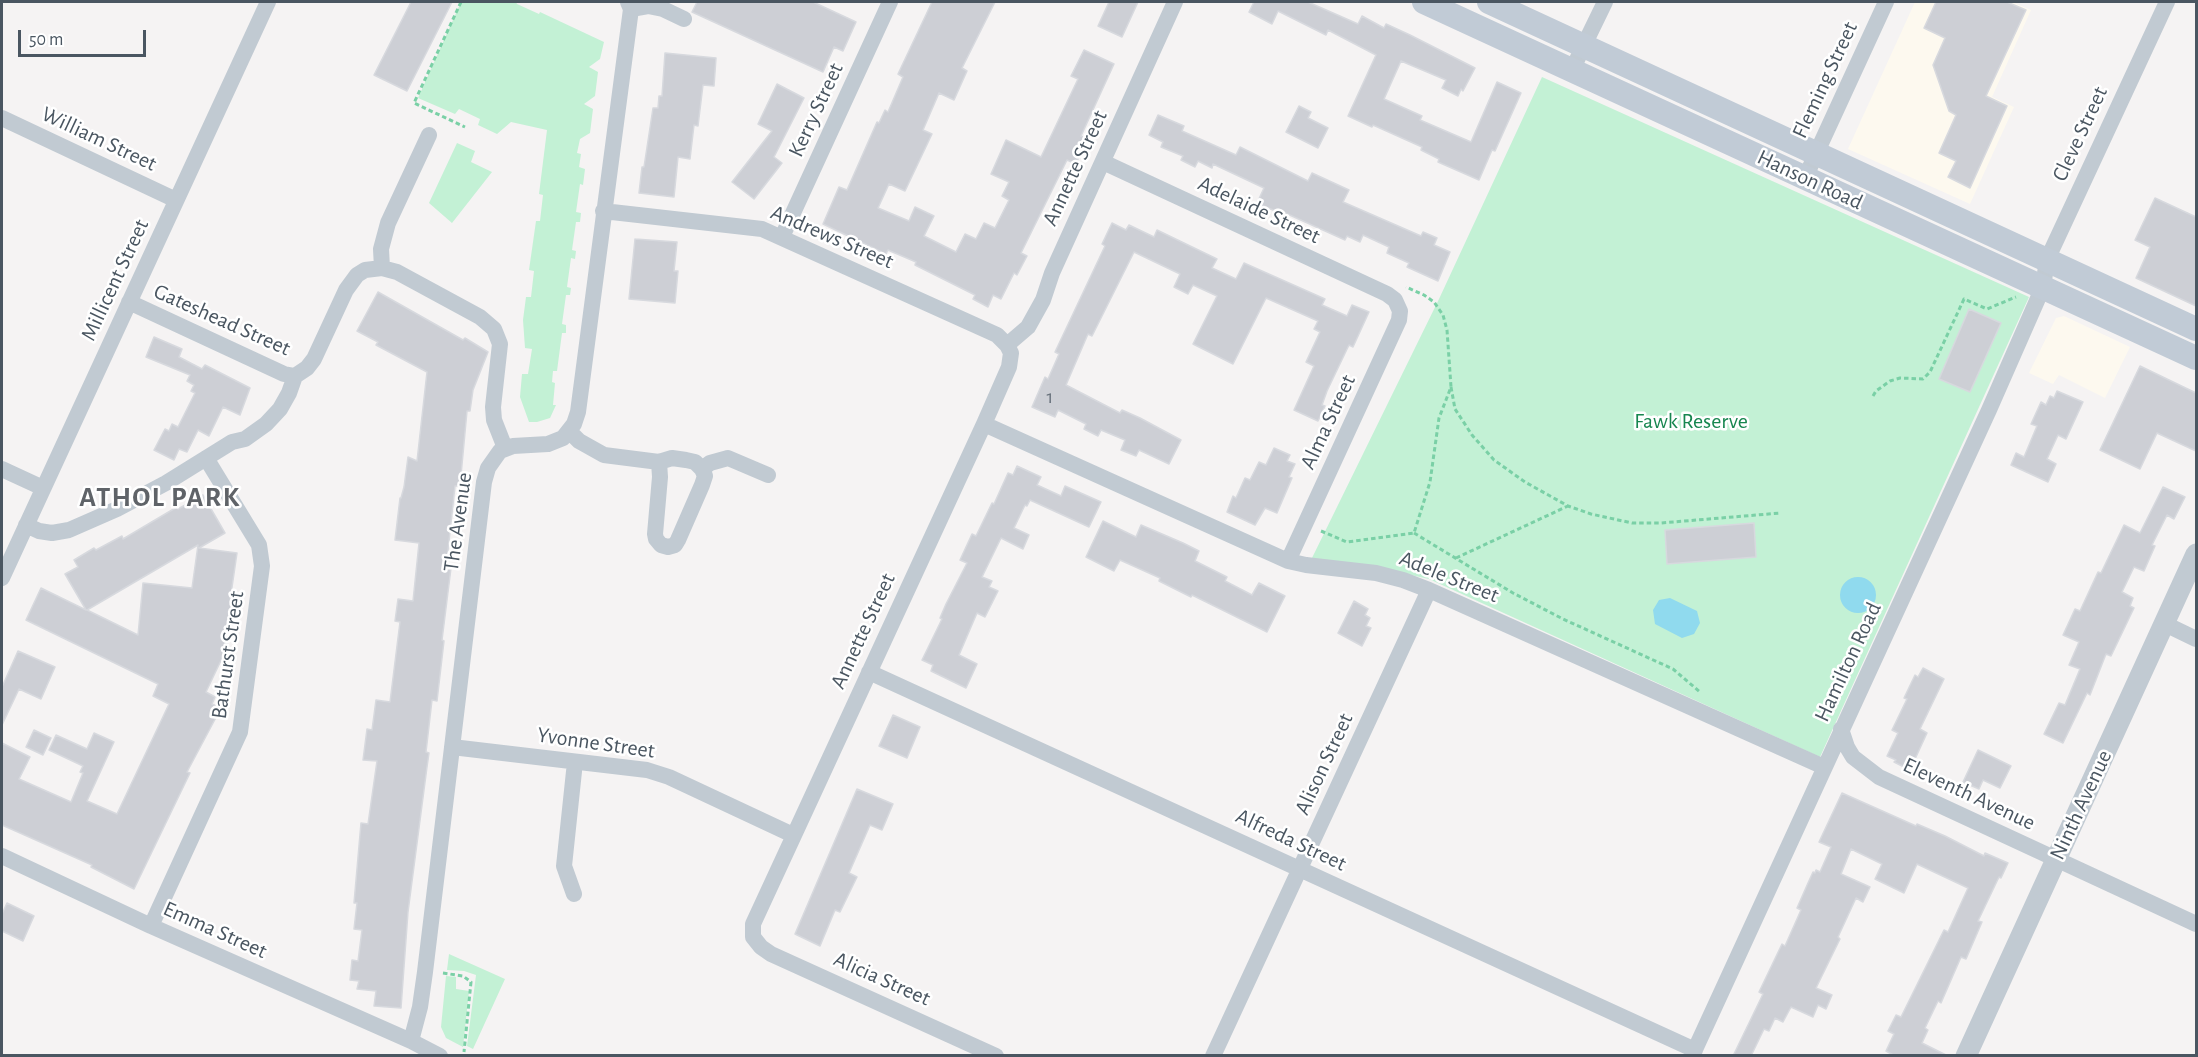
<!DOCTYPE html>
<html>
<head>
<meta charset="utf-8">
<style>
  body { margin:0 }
  #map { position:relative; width:2198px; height:1057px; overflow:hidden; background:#f5f3f3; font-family:"Alegreya Sans",sans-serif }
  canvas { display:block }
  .frame { position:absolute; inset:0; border:3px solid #4a5661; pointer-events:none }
  .scale { position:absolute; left:18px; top:30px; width:128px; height:27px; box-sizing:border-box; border:3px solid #4a5661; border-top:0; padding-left:8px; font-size:18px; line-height:21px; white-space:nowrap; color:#4a5661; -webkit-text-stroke:4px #fff; paint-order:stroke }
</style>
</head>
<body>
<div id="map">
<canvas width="2198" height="1057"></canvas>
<div class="frame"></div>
<div class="scale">50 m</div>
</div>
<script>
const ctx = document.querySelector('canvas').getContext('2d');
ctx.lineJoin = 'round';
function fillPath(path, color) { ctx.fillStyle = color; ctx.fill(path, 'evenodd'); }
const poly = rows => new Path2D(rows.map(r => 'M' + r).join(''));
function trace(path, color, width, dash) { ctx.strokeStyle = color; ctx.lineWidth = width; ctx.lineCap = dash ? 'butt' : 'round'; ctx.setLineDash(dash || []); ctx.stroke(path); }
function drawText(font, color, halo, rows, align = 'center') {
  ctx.font = font + ' "Alegreya Sans",sans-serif'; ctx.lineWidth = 5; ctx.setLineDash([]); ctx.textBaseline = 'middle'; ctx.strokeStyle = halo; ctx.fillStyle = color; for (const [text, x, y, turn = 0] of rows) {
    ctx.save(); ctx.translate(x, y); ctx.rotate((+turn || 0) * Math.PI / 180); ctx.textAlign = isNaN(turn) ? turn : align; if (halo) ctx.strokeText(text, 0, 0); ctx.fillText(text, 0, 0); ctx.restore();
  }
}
fillPath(poly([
  [1915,2,2012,2,2031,10,1992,97,2014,107,1970,204,1848,149],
  [2064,316,2130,347,2105,398,2059,375,2053,384,2029,373,2056,318]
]), '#fdf9ef');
fillPath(poly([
  [461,2,516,2,517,4,539,14,540,12,604,42,600,59,589,67,598,72,595,96,584,104,593,109,590,133,580,139,577,153,581,154,579,167,585,169,583,185,580,184,576,212,581,213,580,222,576,222,572,250,576,251,575,259,571,258,567,287,571,288,570,295,566,295,562,324,566,325,566,333,562,333,557,371,553,371,552,382,555,383,553,405,556,405,550,418,537,422,529,422,520,397,522,374,528,374,532,349,525,348,523,320,526,297,531,297,534,271,529,270,536,221,540,221,543,195,539,194,547,130,511,122,497,134,478,125,480,119,459,109,455,114,418,98],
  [1542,77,2029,297,1820,757,1429,579,1383,569,1311,560,1439,299],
  [457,143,475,151,471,162,492,172,452,223,429,203],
  [449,954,505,979,473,1049,467,1046,476,975,464,971,447,970],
  [446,976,456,977,456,989,469,991,463,1047,446,1038,441,1027]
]), '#c3f1d5');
fillPath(poly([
  '1840 595a18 18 0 1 1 36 0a18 18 0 1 1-36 0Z',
  [1670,598,1697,611,1700,623,1694,634,1682,638,1655,624,1653,610,1659,600]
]), '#90daee');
const building = poly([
  [411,2,452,2,407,91,374,75,411,2],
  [697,2,813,2,856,22,843,51,834,47,823,72,692,12,697,2],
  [932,2,995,2,962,68,967,71,954,100,939,93,923,130,932,134,905,191,889,184,878,208,909,221,915,207,934,216,924,236,956,252,965,234,976,239,984,223,995,228,1009,200,1002,196,1009,182,991,174,1006,140,1041,157,1078,79,1071,76,1084,50,1114,64,1081,136,1087,138,1076,164,1067,160,1021,253,1027,256,1017,275,1014,273,1001,299,993,295,988,307,973,299,975,295,915,265,916,262,888,250,886,254,823,224,839,187,847,190,877,122,879,123,885,110,888,112,903,77,898,74,932,2],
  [1109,2,1138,2,1122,37,1098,26,1109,2],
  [1254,2,1308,2,1358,24,1362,16,1384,28,1386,24,1410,35,1475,68,1463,91,1461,89,1458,96,1442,88,1446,80,1401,61,1384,99,1422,116,1420,120,1471,142,1497,82,1521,93,1495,151,1492,150,1479,180,1438,162,1439,159,1421,150,1422,147,1373,125,1372,127,1348,116,1376,55,1328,30,1326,35,1278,11,1272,24,1249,12,1254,2],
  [1936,2,2007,2,2026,10,1986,96,2007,106,1970,188,1948,177,1956,161,1939,153,1956,115,1949,111,1933,65,1945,38,1924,28,1936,2],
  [665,53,716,58,714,86,703,85,698,126,694,125,690,159,678,157,674,197,639,193,642,167,644,167,653,108,658,108,659,96,662,96,665,53],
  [777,84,804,98,774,157,782,163,754,199,732,182,772,131,758,124,777,84],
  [1299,106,1311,112,1308,118,1328,128,1318,148,1286,132,1299,106],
  [1158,115,1184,126,1182,131,1236,155,1240,147,1308,181,1312,173,1349,190,1343,202,1421,236,1423,232,1437,238,1434,245,1450,252,1438,281,1407,267,1409,263,1387,253,1389,247,1363,235,1360,242,1347,236,1345,240,1283,212,1282,214,1257,203,1264,188,1213,164,1212,168,1198,161,1195,167,1181,160,1183,156,1161,147,1163,142,1149,135,1158,115],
  [2155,198,2196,217,2196,306,2136,278,2150,247,2135,240,2155,198],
  [1112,223,1126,230,1129,225,1154,237,1157,230,1217,259,1212,268,1236,279,1244,263,1325,299,1322,305,1347,316,1352,305,1369,312,1353,347,1349,345,1327,391,1322,405,1325,406,1318,421,1294,410,1314,366,1306,362,1320,332,1314,329,1318,321,1266,298,1233,364,1193,344,1217,296,1193,285,1188,294,1174,287,1180,274,1134,252,1092,336,1088,334,1066,385,1120,413,1122,410,1140,418,1181,440,1169,464,1139,450,1136,456,1121,450,1125,440,1101,430,1098,436,1084,429,1086,424,1058,410,1055,417,1032,407,1045,377,1048,379,1059,354,1055,352,1105,246,1102,244,1112,223],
  [635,239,677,242,674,271,678,271,675,303,629,299,635,239],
  [378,292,463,340,465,338,488,352,473,390,470,411,467,411,460,486,455,486,446,569,451,568,442,640,444,641,437,701,432,700,426,752,429,753,427,767,408,912,401,1008,374,1006,376,991,357,989,359,981,350,980,352,960,358,961,362,930,354,929,357,903,354,903,361,823,368,824,377,761,363,760,367,729,372,730,376,700,390,702,400,622,395,621,398,599,413,601,419,543,395,540,400,498,401,498,404,487,408,457,417,461,427,372,376,345,378,342,357,331,378,292],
  [1969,309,2001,323,1970,392,1939,379,1969,309],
  [154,337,182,349,179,357,202,369,205,365,250,388,240,415,223,407,209,436,198,430,187,452,179,449,174,460,154,450,165,429,169,431,172,424,178,427,195,393,191,391,194,385,187,381,190,375,146,357,154,337],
  [2140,366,2196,393,2196,451,2157,433,2140,469,2100,450,2140,366],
  [2057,391,2083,402,2066,439,2058,435,2047,459,2056,464,2048,482,2011,465,2016,453,2024,457,2037,426,2031,424,2041,402,2046,405,2050,396,2054,398,2057,391],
  [1274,448,1290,455,1287,461,1295,464,1289,477,1292,478,1277,513,1265,508,1255,525,1227,512,1233,496,1236,498,1245,478,1250,480,1259,462,1266,465,1274,448],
  [1017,466,1041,477,1037,485,1061,496,1065,486,1101,502,1089,527,1030,500,1027,506,1025,505,1014,528,1029,535,1023,549,1001,538,982,577,992,581,989,587,998,591,985,617,977,613,959,655,977,664,966,688,931,671,933,665,922,660,942,619,940,618,946,604,967,563,960,560,972,534,976,536,992,503,994,504,1008,473,1013,475,1017,466],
  [2163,487,2185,497,2174,519,2167,515,2152,545,2155,546,2144,571,2134,567,2122,592,2133,598,2130,606,2134,608,2111,656,2106,654,2090,695,2087,693,2063,743,2044,734,2059,703,2065,705,2080,669,2069,665,2079,642,2063,635,2075,609,2080,611,2098,572,2101,573,2124,525,2140,533,2163,487],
  [203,495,225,533,199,548,237,553,230,601,232,601,230,619,233,620,231,633,228,633,226,650,206,692,215,697,212,704,221,708,187,772,190,773,134,889,91,867,92,865,2,825,2,743,30,757,19,779,71,802,83,773,80,772,83,766,49,750,56,735,87,749,94,733,114,742,87,801,117,814,169,704,153,696,158,684,26,620,41,588,86,610,65,574,78,567,74,560,94,548,96,550,122,536,123,539,177,507,178,509,203,495],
  [198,545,192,588,143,583,138,635,87,610,198,545],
  [1103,521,1136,537,1141,525,1183,543,1199,551,1195,561,1227,577,1225,581,1252,595,1259,583,1285,596,1267,632,1192,595,1191,597,1159,581,1160,578,1120,560,1114,571,1086,557,1103,521],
  [1754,523,1756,557,1667,564,1665,530,1754,523],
  [1354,601,1368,609,1365,615,1370,618,1366,626,1371,628,1362,646,1338,633,1354,601],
  [18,651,55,667,41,699,19,689,2,725,2,687,18,651],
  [1923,668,1944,679,1920,729,1927,733,1910,770,1894,762,1896,760,1887,756,1898,733,1892,730,1907,699,1904,698,1915,675,1918,677,1923,668],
  [893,715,920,727,907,758,879,746,893,715],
  [34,730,51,738,43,755,26,747,34,730],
  [1978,750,2011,766,2000,788,1983,780,1979,789,1963,782,1978,750],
  [857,789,893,804,882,830,870,825,849,873,857,877,840,912,835,910,820,946,795,934,857,789],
  [1842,793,1916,826,1917,824,1945,836,1984,856,1985,853,2008,863,2001,878,1999,877,1978,921,1982,922,1966,959,1961,957,1941,1003,1938,1001,1925,1028,1928,1030,1922,1043,1948,1056,1895,1056,1886,1051,1894,1034,1888,1031,1896,1015,1901,1017,1944,930,1948,932,1968,888,1917,864,1904,893,1875,879,1882,864,1851,849,1841,874,1870,887,1863,902,1856,898,1838,937,1840,939,1816,988,1832,995,1826,1009,1818,1005,1813,1017,1791,1007,1783,1022,1775,1018,1769,1031,1764,1029,1751,1056,1733,1056,1763,994,1759,992,1782,944,1785,946,1801,910,1797,908,1808,883,1813,872,1815,873,1816,870,1820,872,1831,847,1819,842,1842,793],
  [7,903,34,916,23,941,2,931,2,914,7,903]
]);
fillPath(building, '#cdcfd5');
trace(building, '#d7d9de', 1.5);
trace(poly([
  [461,2,414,103,465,127],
  [1451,387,1455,409,1472,435,1494,460,1525,482,1568,506,1591,514,1632,523,1661,523,1781,513],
  [1873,396,1876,391,1890,381,1900,378,1923,379,1930,372,1964,299,1987,309,2016,297],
  [1321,531,1347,542,1414,533,1430,482,1439,418,1451,387,1447,330,1443,315,1434,302,1424,295,1406,287],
  [1414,533,1513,593,1563,619,1673,669,1700,692],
  [1456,558,1568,506],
  [443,973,463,976,471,982,464,1052]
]), '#7ad0a6', 3, [4.5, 3]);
trace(poly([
  [631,9,648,6,663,9,684,19],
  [1572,70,1605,2],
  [2,118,176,200],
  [1103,162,1387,294,1395,300,1400,311,1399,320,1288,561],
  [1805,178,1886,2],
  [603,211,762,229,997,335,1007,345,1011,353,1009,367,984,424,753,924,753,937,761,947,771,954,996,1056],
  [782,237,890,2],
  [382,268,381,249,388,223,429,135],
  [129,302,284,374,295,376,307,368,314,359,346,290,357,275,365,270,382,268,397,272,480,317,494,329,500,344,493,407,494,420,505,448],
  [1007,345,1028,327,1043,300,1052,273,1175,2],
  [984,424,1288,561,1306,565,1376,573,1403,580,1429,590,1824,767],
  [570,432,579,441,604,455,659,462,672,458,686,460,695,462,702,469,705,476,702,485,678,540,675,545,668,547,661,545,656,539,655,534,660,477,659,462],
  [2,469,43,488],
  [702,469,710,463,728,458,768,475],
  [26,525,39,531,52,533,69,530,117,509,166,483,232,442,245,439,266,424,280,409,289,393,295,376],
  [2,578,268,2],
  [2165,624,2196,639],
  [869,672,1695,1050],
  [1841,729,1847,747,1853,757,1879,777,2196,924],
  [452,747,647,770,669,777,793,835],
  [2,856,151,926,411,1041],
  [574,894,564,866,575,762],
  [151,926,240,732,262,566,259,545,206,458],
  [440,1056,411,1041,420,1007,425,972,484,482,488,468,500,451,513,446,548,444,563,438,574,424,578,412,631,9,628,2],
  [1213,1056,1429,590],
  [1692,1056,1989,410,2043,287,2047,260,2167,2]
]), '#c1cad2', 16);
trace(poly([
  [1966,1056,2196,554]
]), '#c1cad2', 21);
trace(poly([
  [1424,2,2196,358],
  [1489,2,2196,329]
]), '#c1cbd6', 24);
drawText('20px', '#6b747e', null, [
  ["1",1050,397]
]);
drawText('22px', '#4a5661', '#fff', [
  ["Fleming Street",1825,80,-65],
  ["Kerry Street",816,110,-65],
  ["Cleve Street",2080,134,-65],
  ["William Street",99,139,25],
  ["Annette Street",1075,168,-65],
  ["Hanson Road",1810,180,25],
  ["Adelaide Street",1259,210,25],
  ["Andrews Street",832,237,23],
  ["Millicent Street",115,280,-65],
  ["Gateshead Street",222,320,24],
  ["Alma Street",1328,422,-65],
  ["The Avenue",458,522,-82],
  ["Adele Street",1449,577,22],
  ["Annette Street",863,631,-65],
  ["Bathurst Street",228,655,-82],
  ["Hamilton Road",1848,662,-65],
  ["Yvonne Street",596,743,8],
  ["Alison Street",1324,764,-65],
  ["Eleventh Avenue",1969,794,25],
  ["Ninth Avenue",2081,805,-65],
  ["Alfreda Street",1291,840,25],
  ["Emma Street",215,930,24],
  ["Alicia Street",882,979,24]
]);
drawText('22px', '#17864f', '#fff', [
  ["Fawk Reserve",1691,421]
]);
ctx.letterSpacing = '1.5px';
drawText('bold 28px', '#5f6368', '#fff', [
  ["ATHOL PARK",160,498]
]);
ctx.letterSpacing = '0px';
</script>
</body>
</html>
